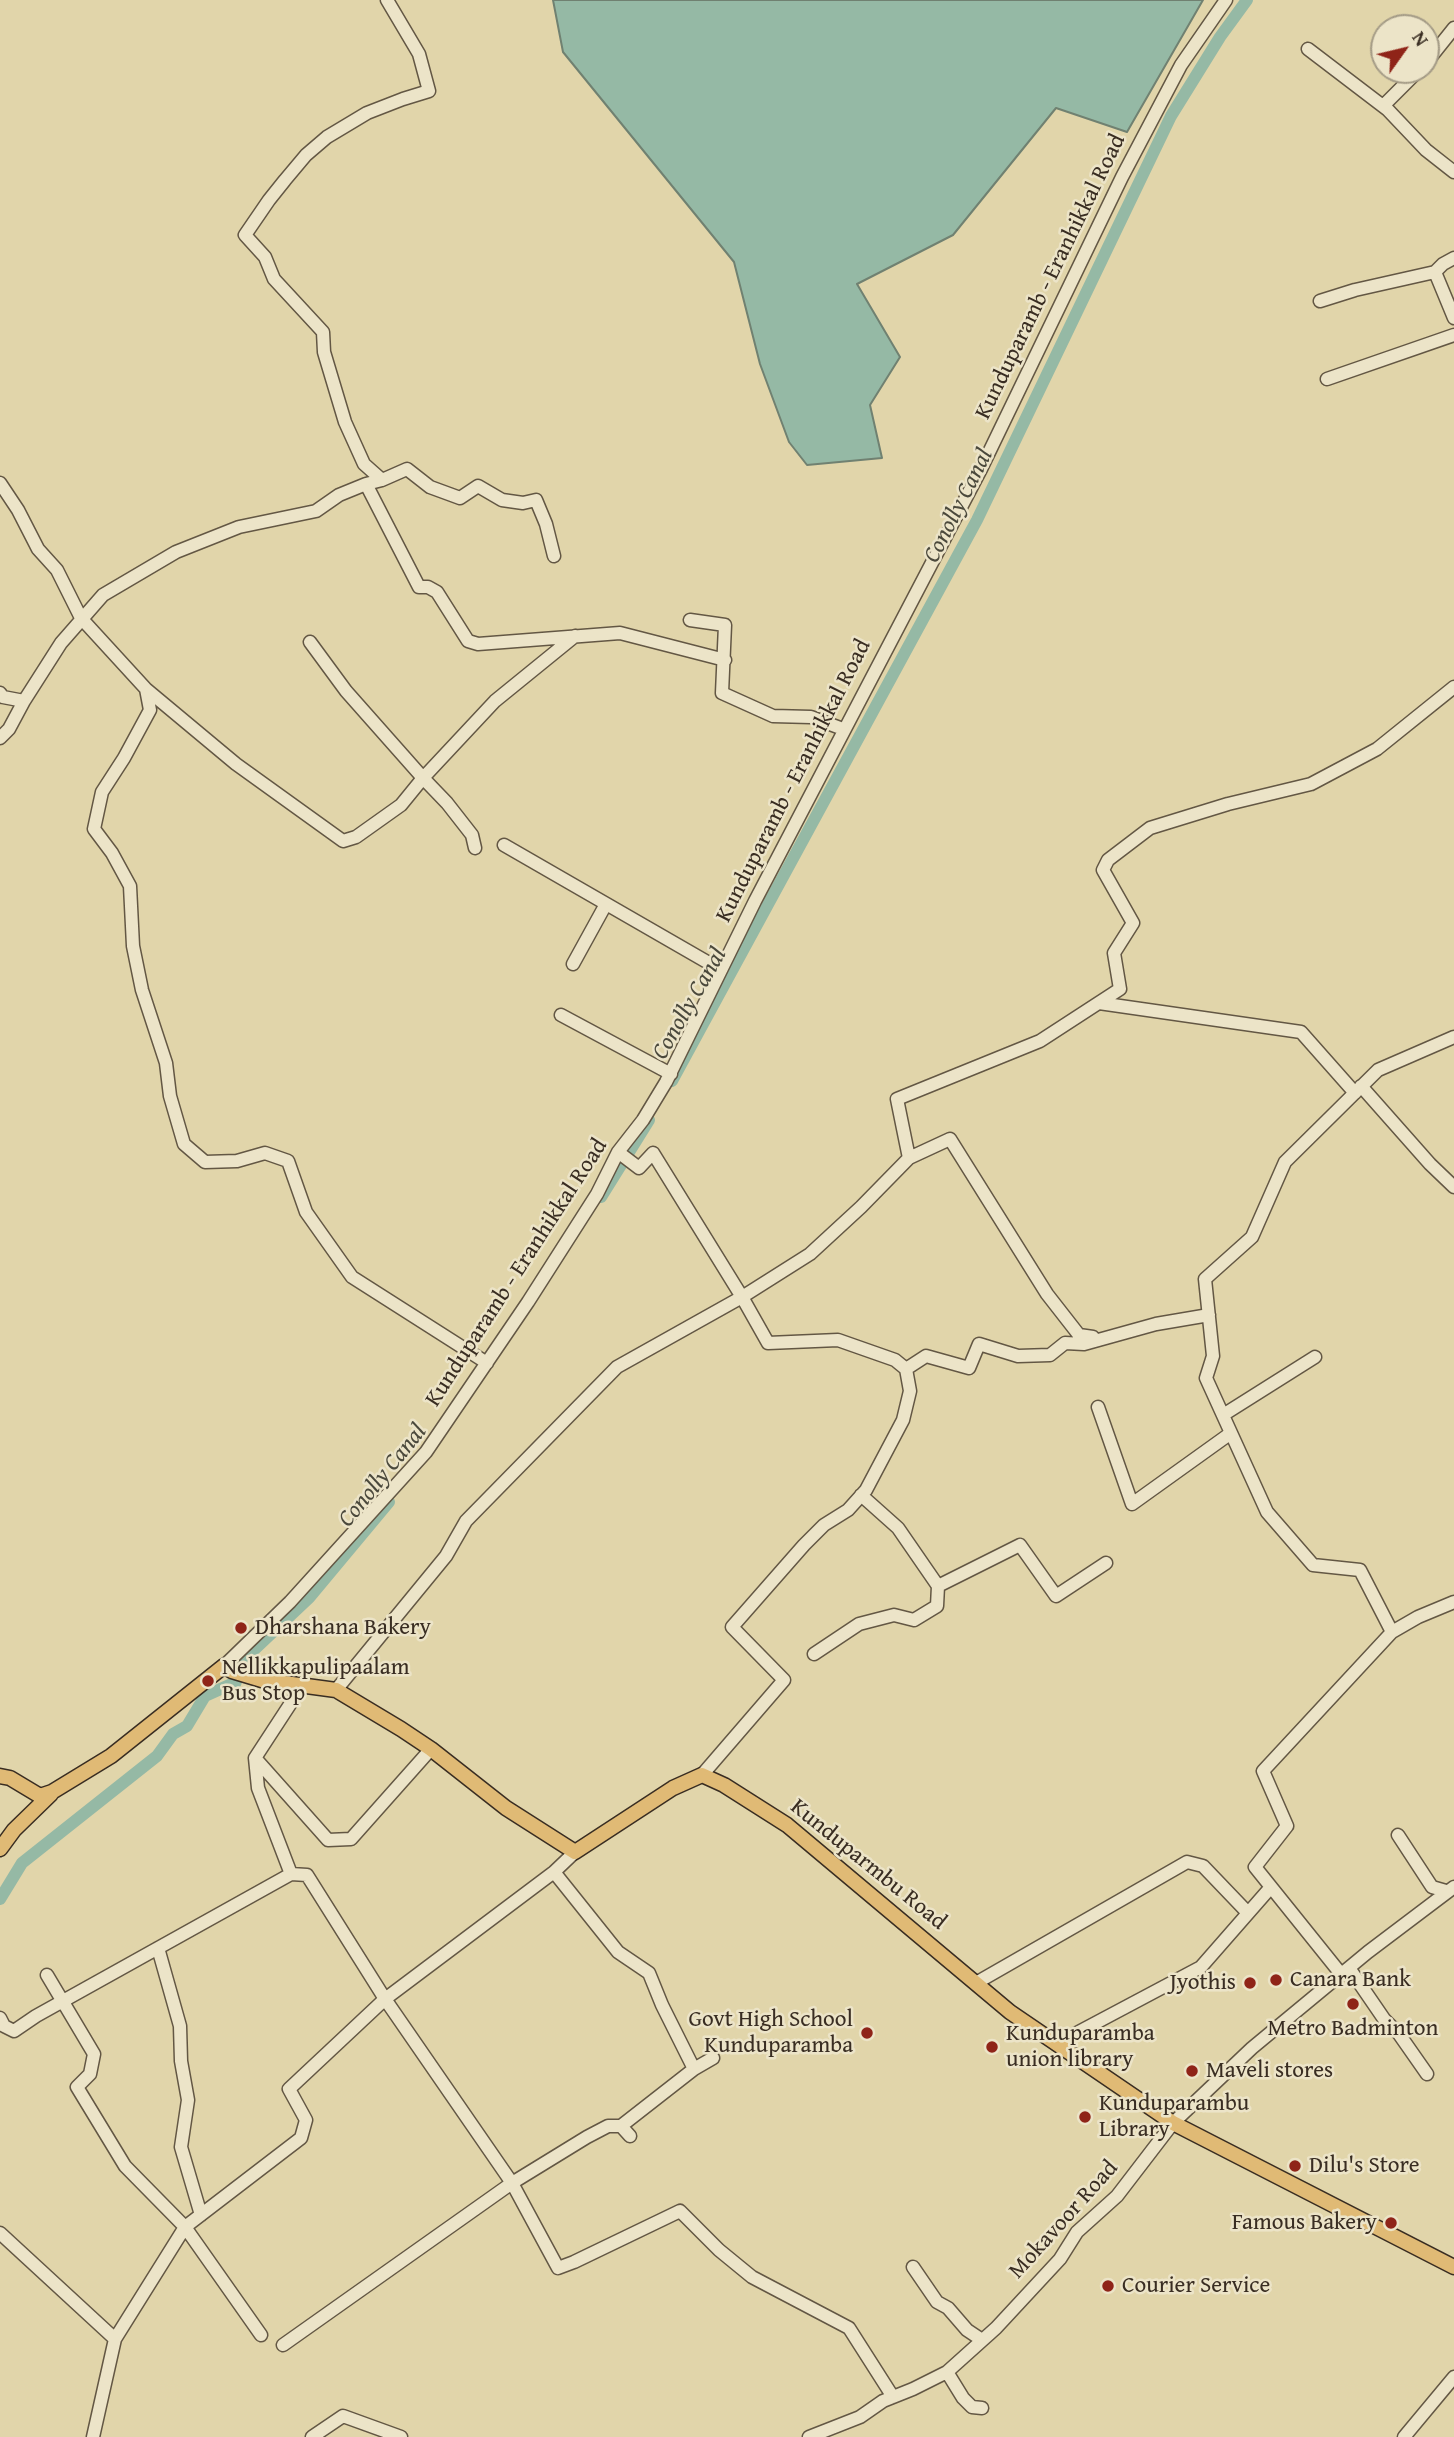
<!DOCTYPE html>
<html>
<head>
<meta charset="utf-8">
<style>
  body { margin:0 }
  #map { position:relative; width:1454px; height:2437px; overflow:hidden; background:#e1d5aa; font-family:"Gentium Book Plus",serif }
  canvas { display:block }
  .north { position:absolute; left:1370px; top:14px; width:70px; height:70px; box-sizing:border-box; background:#ece4c8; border:2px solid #a49b86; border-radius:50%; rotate:56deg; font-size:19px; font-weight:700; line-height:28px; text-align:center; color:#392d22 }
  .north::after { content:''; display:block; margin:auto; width:24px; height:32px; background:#8f2418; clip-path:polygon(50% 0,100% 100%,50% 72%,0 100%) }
</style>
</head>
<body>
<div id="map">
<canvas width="1454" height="2437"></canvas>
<div class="north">N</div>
</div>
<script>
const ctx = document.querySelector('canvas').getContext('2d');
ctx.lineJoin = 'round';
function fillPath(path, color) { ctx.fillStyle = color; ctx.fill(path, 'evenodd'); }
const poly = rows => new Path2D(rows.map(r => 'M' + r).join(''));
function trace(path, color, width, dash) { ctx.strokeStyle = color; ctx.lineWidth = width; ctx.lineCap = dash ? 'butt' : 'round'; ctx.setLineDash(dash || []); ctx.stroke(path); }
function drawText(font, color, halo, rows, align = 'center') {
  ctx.font = font + ' "Gentium Book Plus",serif'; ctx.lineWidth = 5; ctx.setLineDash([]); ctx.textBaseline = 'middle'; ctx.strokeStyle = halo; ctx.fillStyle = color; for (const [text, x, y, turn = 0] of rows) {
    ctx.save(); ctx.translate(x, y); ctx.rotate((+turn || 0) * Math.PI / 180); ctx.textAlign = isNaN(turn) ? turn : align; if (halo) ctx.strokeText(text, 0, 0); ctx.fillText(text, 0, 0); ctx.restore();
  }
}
const water = poly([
  [553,0,1203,0,1127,132,1056,108,953,235,857,284,900,357,870,405,882,458,807,465,789,442,760,364,734,262,563,52,553,0]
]);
fillPath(water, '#95b9a5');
trace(water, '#708171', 2);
trace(poly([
  [672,1081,977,520,1171,116,1220,37,1247,0],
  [601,1197,649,1120],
  [0,1899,22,1863,157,1756,173,1734,187,1726,205,1696,236,1682,238,1665,309,1598,389,1502]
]), '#95b9a5', 12);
const minor = poly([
  [1308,49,1388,110,1426,150,1454,172],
  [1426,63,1454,28],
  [1383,106,1419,70],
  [1454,258,1443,264,1435,272,1454,318],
  [1320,301,1355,290,1435,272],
  [1327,379,1454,335],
  [382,480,407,469,430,487,460,498,478,486,502,500,523,503,536,500,546,524,554,556],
  [0,483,18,510,38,549,57,570,81,618,146,689,150,710,124,758,102,792,94,829,112,853,130,886,133,946,142,990,166,1063,170,1096,184,1144,205,1162,237,1161,265,1153,288,1161,306,1212,352,1277,487,1363],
  [366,484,419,587,428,587,437,592,468,641,478,644,620,633,725,660],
  [690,620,725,625,722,693,773,716,811,717,843,729],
  [310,642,346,691,423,778,495,701,575,636],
  [146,689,236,764,343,841,356,837,401,805,423,778,447,803,472,835,475,848],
  [0,693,3,697,24,701,61,643,103,595,176,552,239,527,316,511,339,495,366,484,382,480,364,464,345,422,324,352,323,332,274,279,265,257,245,235,269,200,285,180,306,155,327,137,367,113,403,99,429,91,419,54,387,0],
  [0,738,9,729,24,701],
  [504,845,721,970],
  [573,964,606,904],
  [1099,1003,1301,1032,1355,1093],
  [561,1015,671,1074],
  [1361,1086,1430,1164,1454,1187],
  [618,1152,639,1168,653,1153,742,1297,768,1343,838,1340,895,1360,906,1369,926,1356,969,1368,979,1344,1018,1356,1050,1355,1065,1343,1084,1344,1156,1324,1209,1315],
  [909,1158,950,1139,1047,1294,1079,1335,1093,1337],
  [1098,1407,1132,1504,1231,1433],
  [1223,1415,1315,1357],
  [938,1586,1020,1545,1056,1596,1106,1563],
  [1392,1632,1418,1617,1454,1602],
  [814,1654,859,1624,894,1615,914,1620,937,1606,938,1586,898,1528,861,1495],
  [224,1666,290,1602,426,1452,528,1302,597,1194,618,1152,643,1120,666,1082,755,901,981,469,1122,177,1181,65,1226,0],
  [336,1690,446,1556,466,1521,617,1367,742,1297,810,1254,861,1207,909,1158,897,1099,1040,1041,1120,989,1114,953,1133,923,1103,870,1108,860,1150,828,1228,804,1311,784,1377,749,1454,687],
  [255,1758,328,1840,351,1839,431,1749],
  [702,1775,784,1680,732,1627,804,1545,824,1525,848,1510,866,1490,903,1420,910,1391,906,1369],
  [1398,1835,1432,1887,1446,1891],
  [554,1872,618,1952,649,1973,662,2005,694,2069],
  [291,1874,258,1788,255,1758,302,1686],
  [158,1948,180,2026,181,2061,188,2100,181,2147,201,2215],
  [1349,1968,1384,2019,1399,2034,1427,2074],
  [1341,1974,1255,1867,1287,1826,1263,1771,1392,1632,1360,1570,1313,1565,1267,1512,1206,1378,1213,1356,1205,1279,1252,1237,1285,1162,1378,1070,1454,1037],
  [47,1975,94,2054,90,2074,77,2087,125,2166,185,2227,261,2335],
  [976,1983,1187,1862,1203,1866,1248,1913],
  [0,2018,4,2026,14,2031,36,2016,291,1874,307,1875,385,1999,512,2183,558,2268,574,2262,680,2211,719,2250,752,2277,849,2328,893,2397],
  [1056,2044,1201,1967,1271,1887],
  [621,2126,694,2069,713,2058],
  [0,2233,115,2339,93,2437],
  [913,2267,937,2302,948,2308,967,2330,982,2340],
  [115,2339,185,2227,301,2138,306,2120,289,2089,385,1999,554,1872,575,1852],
  [283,2345,512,2183,587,2137,608,2126,621,2126,630,2136],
  [947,2372,963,2398,972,2407,982,2408],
  [312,2437,343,2416,401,2437],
  [809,2437,860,2417,883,2401,913,2389,947,2372,996,2328,1060,2259,1077,2232,1117,2196,1173,2123,1252,2048,1368,1952,1454,1887],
  [1404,2437,1454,2377]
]);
const major = poly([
  [0,1776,10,1778,40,1796,52,1792,111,1756,224,1666,232,1671,262,1680,336,1690,401,1729,431,1749,506,1808,575,1852,673,1788,702,1775,724,1785,787,1825,1010,2012,1173,2123,1454,2267],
  [0,1849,14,1830,51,1794]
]);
trace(minor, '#635744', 15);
trace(major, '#392d22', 17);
trace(minor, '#ece4c8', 12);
trace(major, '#e0ba75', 14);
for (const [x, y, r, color] of [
  [241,1628,7,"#8f2418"],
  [208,1681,7,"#8f2418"],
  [1276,1980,7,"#8f2418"],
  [1250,1983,7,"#8f2418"],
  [1353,2004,7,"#8f2418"],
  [867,2033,7,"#8f2418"],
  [992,2047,7,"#8f2418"],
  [1192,2071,7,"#8f2418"],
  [1085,2117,7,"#8f2418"],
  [1295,2166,7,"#8f2418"],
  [1391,2223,7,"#8f2418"],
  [1108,2286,7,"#8f2418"]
]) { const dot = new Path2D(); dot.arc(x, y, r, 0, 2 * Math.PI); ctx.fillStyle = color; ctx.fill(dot); trace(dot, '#ece4c8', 2.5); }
drawText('23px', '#392d22', '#ece4c8', [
  ["Kunduparamb - Eranhikkal Road",1051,277,-64],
  ["Kunduparamb - Eranhikkal Road",794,781,-63],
  ["Kunduparamb - Eranhikkal Road",517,1273,-57],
  ["Kunduparmbu Road",868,1865,39],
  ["Mokavoor Road",1064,2220,-48]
]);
drawText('23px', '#392d22', '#ece4c8', [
  ["Dharshana Bakery",255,1628],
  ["Nellikkapulipaalam",222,1668],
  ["Bus Stop",222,1694],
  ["Canara Bank",1290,1980],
  ["Jyothis",1236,1983,"right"],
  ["Govt High School",853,2020,"right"],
  ["Kunduparamba",853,2046,"right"],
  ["Metro Badminton",1353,2029,"center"],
  ["Kunduparamba",1006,2034],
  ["union library",1006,2060],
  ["Maveli stores",1206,2071],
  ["Kunduparambu",1099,2104],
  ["Library",1099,2130],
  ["Dilu's Store",1309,2166],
  ["Famous Bakery",1377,2223,"right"],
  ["Courier Service",1122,2286]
], 'left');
drawText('italic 24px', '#4b493c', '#ece4c8', [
  ["Conolly Canal",959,506,-63],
  ["Conolly Canal",690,1004,-60],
  ["Conolly Canal",383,1476,-51]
]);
</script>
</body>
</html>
